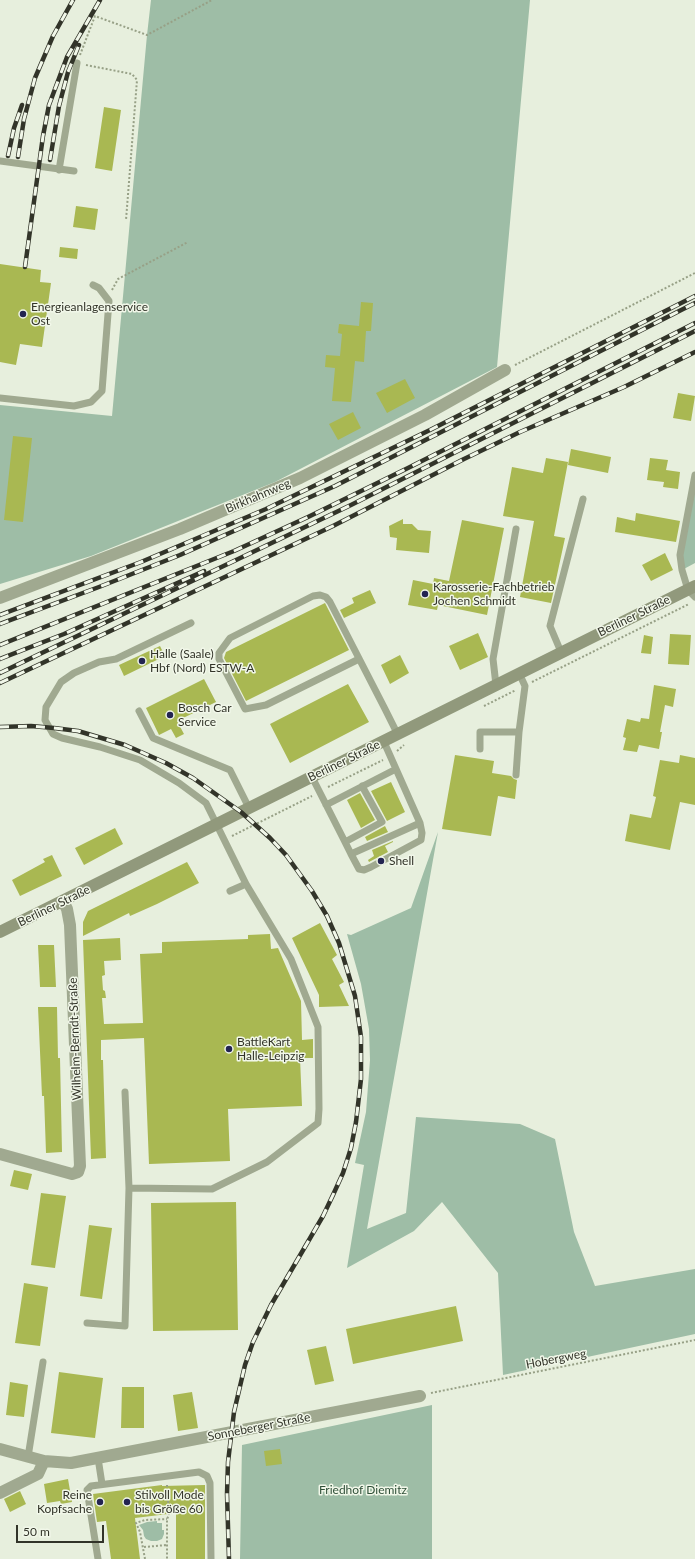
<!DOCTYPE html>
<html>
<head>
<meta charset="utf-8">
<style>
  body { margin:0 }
  #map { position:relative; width:695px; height:1559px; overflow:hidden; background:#e7efdd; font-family:Lato,sans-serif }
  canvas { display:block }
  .scale { position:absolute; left:16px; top:1525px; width:88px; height:18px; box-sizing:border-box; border:2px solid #323429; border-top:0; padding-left:5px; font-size:12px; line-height:14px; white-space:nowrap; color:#323429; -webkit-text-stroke:3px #f1f7e9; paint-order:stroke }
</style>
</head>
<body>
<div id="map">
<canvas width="695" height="1559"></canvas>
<div class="scale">50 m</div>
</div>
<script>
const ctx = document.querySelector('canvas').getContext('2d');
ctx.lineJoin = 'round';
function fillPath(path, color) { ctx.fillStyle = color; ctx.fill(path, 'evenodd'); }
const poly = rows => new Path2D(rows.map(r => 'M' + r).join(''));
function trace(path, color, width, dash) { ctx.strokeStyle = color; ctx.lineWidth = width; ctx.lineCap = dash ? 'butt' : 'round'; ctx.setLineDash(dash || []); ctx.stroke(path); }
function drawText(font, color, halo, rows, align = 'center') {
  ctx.font = font + ' Lato,sans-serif'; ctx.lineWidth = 3; ctx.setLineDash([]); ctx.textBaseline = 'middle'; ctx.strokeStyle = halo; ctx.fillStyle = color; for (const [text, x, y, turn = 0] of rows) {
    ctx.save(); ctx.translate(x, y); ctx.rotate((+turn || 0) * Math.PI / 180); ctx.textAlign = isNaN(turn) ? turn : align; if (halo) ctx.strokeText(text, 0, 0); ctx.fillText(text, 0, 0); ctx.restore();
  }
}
fillPath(poly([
  [151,0,530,0,497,367,275,482,91,556,0,584,0,405,112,416,147,35],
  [695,475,695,563,682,570,680,555],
  [438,832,367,1229,406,1213,416,1117,520,1124,555,1139,574,1232,595,1286,695,1269,695,1334,503,1375,498,1273,442,1202,414,1231,347,1268,364,1165,355,1163,366,1112,370,1060,369,1029,361,984,347,934,351,935,411,908],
  [432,1405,432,1559,240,1559,242,1445],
  [157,1521,157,1523,162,1523,162,1530,164,1530,164,1534,162,1539,157,1541,151,1541,146,1539,144,1536,143,1530,139,1525,147,1522]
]), '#9ebda6');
fillPath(poly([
  [104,107,121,110,112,171,95,168],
  [76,206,98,209,95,230,73,227],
  [60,247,78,249,77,259,59,257],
  [0,264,41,270,40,282,51,283,42,347,20,344,16,365,0,362],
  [361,302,373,303,371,331,366,331,364,362,355,361,351,402,332,401,335,368,325,367,326,355,340,356,342,334,338,333,339,324,359,326],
  [405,379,415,398,387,413,376,393],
  [678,393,695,396,691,421,673,418],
  [353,412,361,428,338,440,329,424],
  [13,436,32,438,23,522,4,520],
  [571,449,611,457,608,473,568,465],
  [546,458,568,462,554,536,565,538,551,603,520,597,534,521,503,516,512,467,543,473],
  [650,458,668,460,666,470,680,472,678,489,663,487,664,482,647,480],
  [636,513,680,521,676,542,615,532,617,517,635,521],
  [403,519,403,524,412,524,418,530,431,531,429,553,396,550,397,538,390,537,389,526],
  [462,520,504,528,487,615,438,605,437,610,408,605,413,580,433,584,434,578,449,581],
  [665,553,673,570,651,581,642,565],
  [370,590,376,603,344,618,340,610,354,603,352,598],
  [325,603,349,650,246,701,224,658,226,652],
  [478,633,488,657,460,670,449,646],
  [670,634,691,635,689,665,668,664],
  [644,635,653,637,651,654,641,653],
  [160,646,165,656,124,676,119,665],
  [400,655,409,673,390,684,381,665],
  [204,679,216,702,177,721,184,734,176,738,171,729,159,735,146,708],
  [348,684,369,722,290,763,270,724],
  [654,685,676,689,673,707,665,705,660,732,662,732,659,749,639,745,637,752,623,750,626,738,623,737,627,719,640,722,641,718,649,719],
  [455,755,494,761,492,773,511,776,514,779,517,780,515,799,498,796,491,836,442,829],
  [680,755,695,758,695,805,680,802,670,850,625,841,630,814,651,818,656,797,653,796,660,760,679,763],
  [391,782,405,812,387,821,371,791],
  [360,793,375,820,361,828,347,800],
  [385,826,388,832,367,841,365,837],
  [115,828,123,844,84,865,75,848],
  [393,841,393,842,385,846,388,852,369,862,368,860,374,856,372,850],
  [52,855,62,876,20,896,12,880,45,862,43,859],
  [187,862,199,883,157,904,130,916,129,913,83,936,83,922,88,911],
  [320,923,337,955,332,959,344,982,339,985,349,1006,319,1007,319,995,292,938],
  [270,934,271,949,278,948,301,1001,302,1040,313,1039,313,1058,300,1058,302,1106,228,1109,230,1161,149,1164,144,1038,101,1040,101,1060,103,1060,106,1158,91,1159,83,940,120,938,121,960,104,961,105,975,102,976,103,990,105,991,106,998,102,998,104,1024,143,1023,140,954,162,953,162,942,248,939,248,935],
  [38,945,54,945,56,987,40,987],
  [38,1007,57,1007,58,1058,60,1058,62,1152,46,1153,44,1096,42,1096],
  [14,1170,32,1174,28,1190,10,1186],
  [41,1193,66,1196,55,1268,31,1265],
  [236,1202,238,1330,153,1331,151,1203],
  [89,1225,112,1228,102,1299,80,1296],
  [24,1283,48,1287,40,1346,15,1343],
  [456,1306,463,1341,353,1364,346,1329],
  [326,1346,334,1381,315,1385,307,1350],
  [59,1372,103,1378,95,1438,51,1433],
  [10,1382,28,1385,24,1417,6,1415],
  [122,1387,144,1387,144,1428,121,1428],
  [192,1392,198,1428,178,1431,173,1395],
  [280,1449,282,1464,266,1466,264,1451],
  [68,1479,72,1502,61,1504,60,1501,47,1503,44,1484],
  [162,1485,162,1486,205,1485,205,1559,176,1559,176,1513,135,1518,140,1559,111,1559,106,1521,97,1522,93,1494],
  [20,1491,26,1504,10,1512,4,1499]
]), '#a9b852');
trace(poly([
  [80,55,95,16,147,35,212,0],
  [86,65,132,74,137,80,126,220],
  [112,290,118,279,188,242],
  [515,365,695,273],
  [532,682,689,604],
  [484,706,516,690],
  [397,751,404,745],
  [328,787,383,760],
  [232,836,312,796],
  [431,1393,695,1340],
  [167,1485,169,1515,167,1519,167,1559],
  [144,1547,167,1545],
  [145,1559,140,1532,136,1523,145,1520,167,1519]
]), '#97a086', 2, [2, 2]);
trace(poly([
  [0,161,74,171],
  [59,170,77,63],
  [0,398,74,406,91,402,102,391,109,301,99,288,93,285],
  [695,475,680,555,682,570,688,590,695,597],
  [561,652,550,626,583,499],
  [359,659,266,705,245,709,219,659,219,653,230,638,313,596,320,595,326,597,330,602,385,709,398,735],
  [496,685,493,659,516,529],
  [139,711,153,738,230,770,249,808],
  [480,749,480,732,519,732],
  [516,775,519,732,525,686,519,673],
  [312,777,345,842,382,822,362,786],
  [326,805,396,769],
  [345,842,351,854,420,823,384,742],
  [351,854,359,869,364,870,371,867,421,840,422,833,420,823],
  [230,891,246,884],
  [125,1092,129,1188,212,1189,267,1162,318,1123,319,1109,318,1027,291,959,246,884,206,803,179,783,140,760,100,747,62,738,53,734,45,720,46,707,61,682,74,673,99,662,116,659,191,623],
  [87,1323,125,1326,129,1188],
  [28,1457,43,1362],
  [98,1458,102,1484],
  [98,1559,87,1490,91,1486,199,1472,207,1476,210,1483,211,1559]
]), '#a0a990', 7);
trace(poly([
  [0,598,180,529,300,478,425,415,505,370],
  [0,1154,72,1174,78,1172,80,1166,70,925,67,909,63,901],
  [0,1449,44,1461,71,1463,420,1396],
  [0,1493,38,1474,44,1461]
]), '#a0a990', 12);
trace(poly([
  [0,932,695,586]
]), '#91997c', 12);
const rail = poly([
  [8,156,14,128,22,105],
  [18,157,24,119,35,78,53,36,73,0],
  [50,160,59,106,68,72,79,45],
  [25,267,43,136,49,105,67,57,100,0],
  [0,615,141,562,266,509,430,430,695,296],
  [0,624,99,587,180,555,335,486,695,303],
  [0,645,234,551,308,517,408,468,695,323],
  [0,659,64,634,204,571],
  [0,673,351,505,695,331],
  [0,683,333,526,464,459,520,432,624,387,695,352],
  [0,727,31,726,54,728,78,731,125,745,166,763,193,778,241,812,270,838,286,855,312,891,327,916,339,943,355,996,361,1037,361,1079,356,1122,351,1148,343,1173,333,1195,323,1216,271,1305,253,1342,245,1365,234,1412,228,1462,227,1494,229,1559]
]);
trace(rail, '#323429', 4.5);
trace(rail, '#f1f7e9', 3, [9]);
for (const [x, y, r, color] of [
  [23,314,4,"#232451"],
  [425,594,4,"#232451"],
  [142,661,4,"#232451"],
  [170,715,4,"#232451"],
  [381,861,4,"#232451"],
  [229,1049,4,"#232451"],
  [100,1502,4,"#232451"],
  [127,1502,4,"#232451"]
]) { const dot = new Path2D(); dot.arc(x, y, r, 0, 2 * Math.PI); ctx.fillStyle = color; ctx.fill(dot); trace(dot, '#f1f7e9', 1.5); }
drawText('12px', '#323429', '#f1f7e9', [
  ["Energieanlagenservice",31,307],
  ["Ost",31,321],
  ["Karosserie-Fachbetrieb",433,587],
  ["Jochen Schmidt",433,601],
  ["Halle (Saale)",150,654],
  ["Hbf (Nord) ESTW-A",150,668],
  ["Bosch Car",178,708],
  ["Service",178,722],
  ["Shell",389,861],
  ["BattleKart",237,1042],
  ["Halle-Leipzig",237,1056],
  ["Reine",92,1495,"right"],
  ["Kopfsache",92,1509,"right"],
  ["Stilvoll Mode",135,1495],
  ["bis Größe 60",135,1509]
], 'left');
drawText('12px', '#323429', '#f1f7e9', [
  ["Birkhahnweg",258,496,-23],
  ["Berliner Straße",634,616,-26],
  ["Berliner Straße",344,761,-26],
  ["Berliner Straße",54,906,-26],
  ["Wilhelm-Berndt-Straße",75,1039,-92],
  ["Hobergweg",556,1359,-11],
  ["Sonneberger Straße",259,1427,-11]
]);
drawText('12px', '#2f5038', '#f1f7e9', [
  ["Friedhof Diemitz",363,1490]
]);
</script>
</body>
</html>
